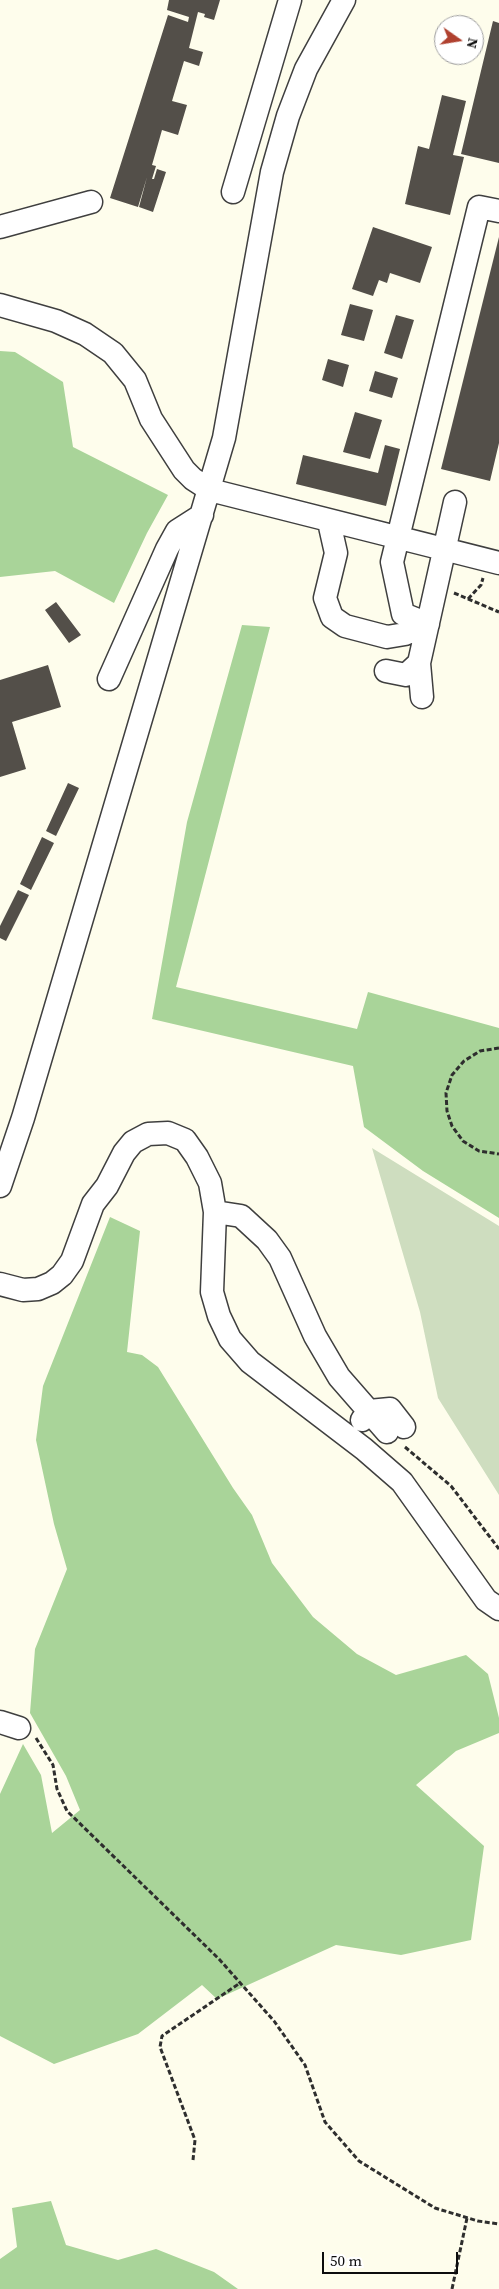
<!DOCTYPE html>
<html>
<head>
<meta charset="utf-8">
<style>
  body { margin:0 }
  #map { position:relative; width:499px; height:2289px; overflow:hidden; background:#fefdec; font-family:"Source Serif 4",serif }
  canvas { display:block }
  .north { position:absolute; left:434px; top:15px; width:50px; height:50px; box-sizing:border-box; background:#fff; border:1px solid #9e9e9e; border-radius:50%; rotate:103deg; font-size:14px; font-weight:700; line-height:20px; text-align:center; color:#0c0c0c }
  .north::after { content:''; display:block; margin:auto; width:18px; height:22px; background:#b0412f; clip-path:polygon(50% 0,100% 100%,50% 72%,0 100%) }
  .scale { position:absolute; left:322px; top:2252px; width:136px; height:22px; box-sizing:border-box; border:2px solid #0c0c0c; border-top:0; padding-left:6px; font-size:15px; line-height:18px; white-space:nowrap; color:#0c0c0c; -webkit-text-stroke:4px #fff; paint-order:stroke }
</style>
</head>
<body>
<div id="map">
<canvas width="499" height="2289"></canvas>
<div class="north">N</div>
<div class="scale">50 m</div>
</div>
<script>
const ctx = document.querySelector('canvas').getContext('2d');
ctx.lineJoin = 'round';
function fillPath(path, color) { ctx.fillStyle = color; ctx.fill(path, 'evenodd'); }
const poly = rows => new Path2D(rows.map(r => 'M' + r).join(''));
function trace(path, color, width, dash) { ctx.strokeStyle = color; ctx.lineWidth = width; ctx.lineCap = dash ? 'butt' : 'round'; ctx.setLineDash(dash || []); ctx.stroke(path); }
fillPath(poly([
  [0,351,15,352,63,382,73,447,168,495,147,533,114,603,55,571,0,577],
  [242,625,270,627,176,987,357,1029,368,992,499,1028,499,1218,423,1171,364,1127,353,1066,152,1019,187,822],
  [110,1217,140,1231,127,1352,142,1355,158,1367,233,1488,252,1515,272,1563,313,1617,357,1654,396,1675,466,1655,488,1674,499,1718,499,1733,456,1751,416,1785,484,1846,471,1940,401,1955,336,1945,217,1999,202,1985,138,2034,54,2064,0,2036,0,1794,23,1744,41,1775,52,1833,80,1810,66,1776,30,1713,35,1649,67,1569,54,1524,36,1440,43,1386],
  [51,2201,66,2245,118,2260,156,2249,214,2272,238,2289,0,2289,0,2259,17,2247,12,2208]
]), '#a9d499');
fillPath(poly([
  [372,1148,499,1226,499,1495,438,1398,420,1312]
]), '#ceddbf');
fillPath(poly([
  [169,0,220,0,214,20,204,17,205,14,198,12,189,48,203,52,199,66,184,61,172,101,187,105,178,135,162,130,152,165,156,166,152,179,154,179,157,169,166,172,153,212,139,207,147,177,138,207,110,198,168,15,188,22,189,17,167,10],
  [493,21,499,23,499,163,461,154],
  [442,95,466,101,453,155,464,157,450,215,405,204,418,146,429,149],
  [373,227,432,247,420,283,390,273,387,283,379,280,373,296,352,289],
  [499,237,499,443,490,481,441,469],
  [350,304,373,310,364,341,341,335],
  [396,315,414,320,402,359,384,353],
  [328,359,349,365,343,387,322,380],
  [375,371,398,378,392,398,369,391],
  [355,412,382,420,370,459,343,452],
  [385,445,400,449,386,506,296,484,303,455,378,473],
  [56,602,81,635,69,643,45,610],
  [48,665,61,707,12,722,26,769,0,777,0,680],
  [68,783,79,788,56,836,46,831],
  [42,837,54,843,31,890,20,884],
  [18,890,29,895,6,941,0,938,0,926]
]), '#534f49');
const minor = poly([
  [233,192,290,0],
  [0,227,91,202],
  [0,305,56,321,85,334,113,353,135,380,151,419,184,470,193,479,210,490,499,563],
  [329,522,336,553,325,598,332,617,345,626,387,637,405,634,428,624],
  [428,624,403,614,392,562,479,207,499,211],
  [386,671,406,675,419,663],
  [109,679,167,549,177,531,202,515],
  [422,697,419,663,455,502],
  [0,1186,23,1118,224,438,272,172,288,116,306,69,344,0],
  [215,1212,241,1216,267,1240,280,1258,315,1336,339,1377,387,1432],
  [0,1284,23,1290,38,1289,52,1283,62,1275,72,1261,93,1204,107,1186,124,1153,133,1142,148,1134,168,1133,185,1140,197,1157,210,1183,215,1212,212,1292,219,1316,230,1339,250,1362,364,1449,402,1482,486,1600,499,1609],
  [362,1420,369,1411,390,1409,404,1427],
  [0,1722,19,1728]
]);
trace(minor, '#3f3f3f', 25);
trace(poly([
  [454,593,499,612],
  [468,599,481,585,483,578],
  [499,1048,480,1051,464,1061,452,1075,446,1093,447,1111,452,1126,463,1141,479,1151,499,1154],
  [405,1447,451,1486,499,1549],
  [36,1738,53,1765,57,1789,67,1811,219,1959,274,2021,305,2065,325,2122,359,2161,435,2208,478,2221,499,2224],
  [193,2160,195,2140,160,2047,162,2036,240,1983],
  [452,2289,467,2218]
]), '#2e2e2e', 3, [5, 2.5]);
trace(minor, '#fff', 22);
</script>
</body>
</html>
